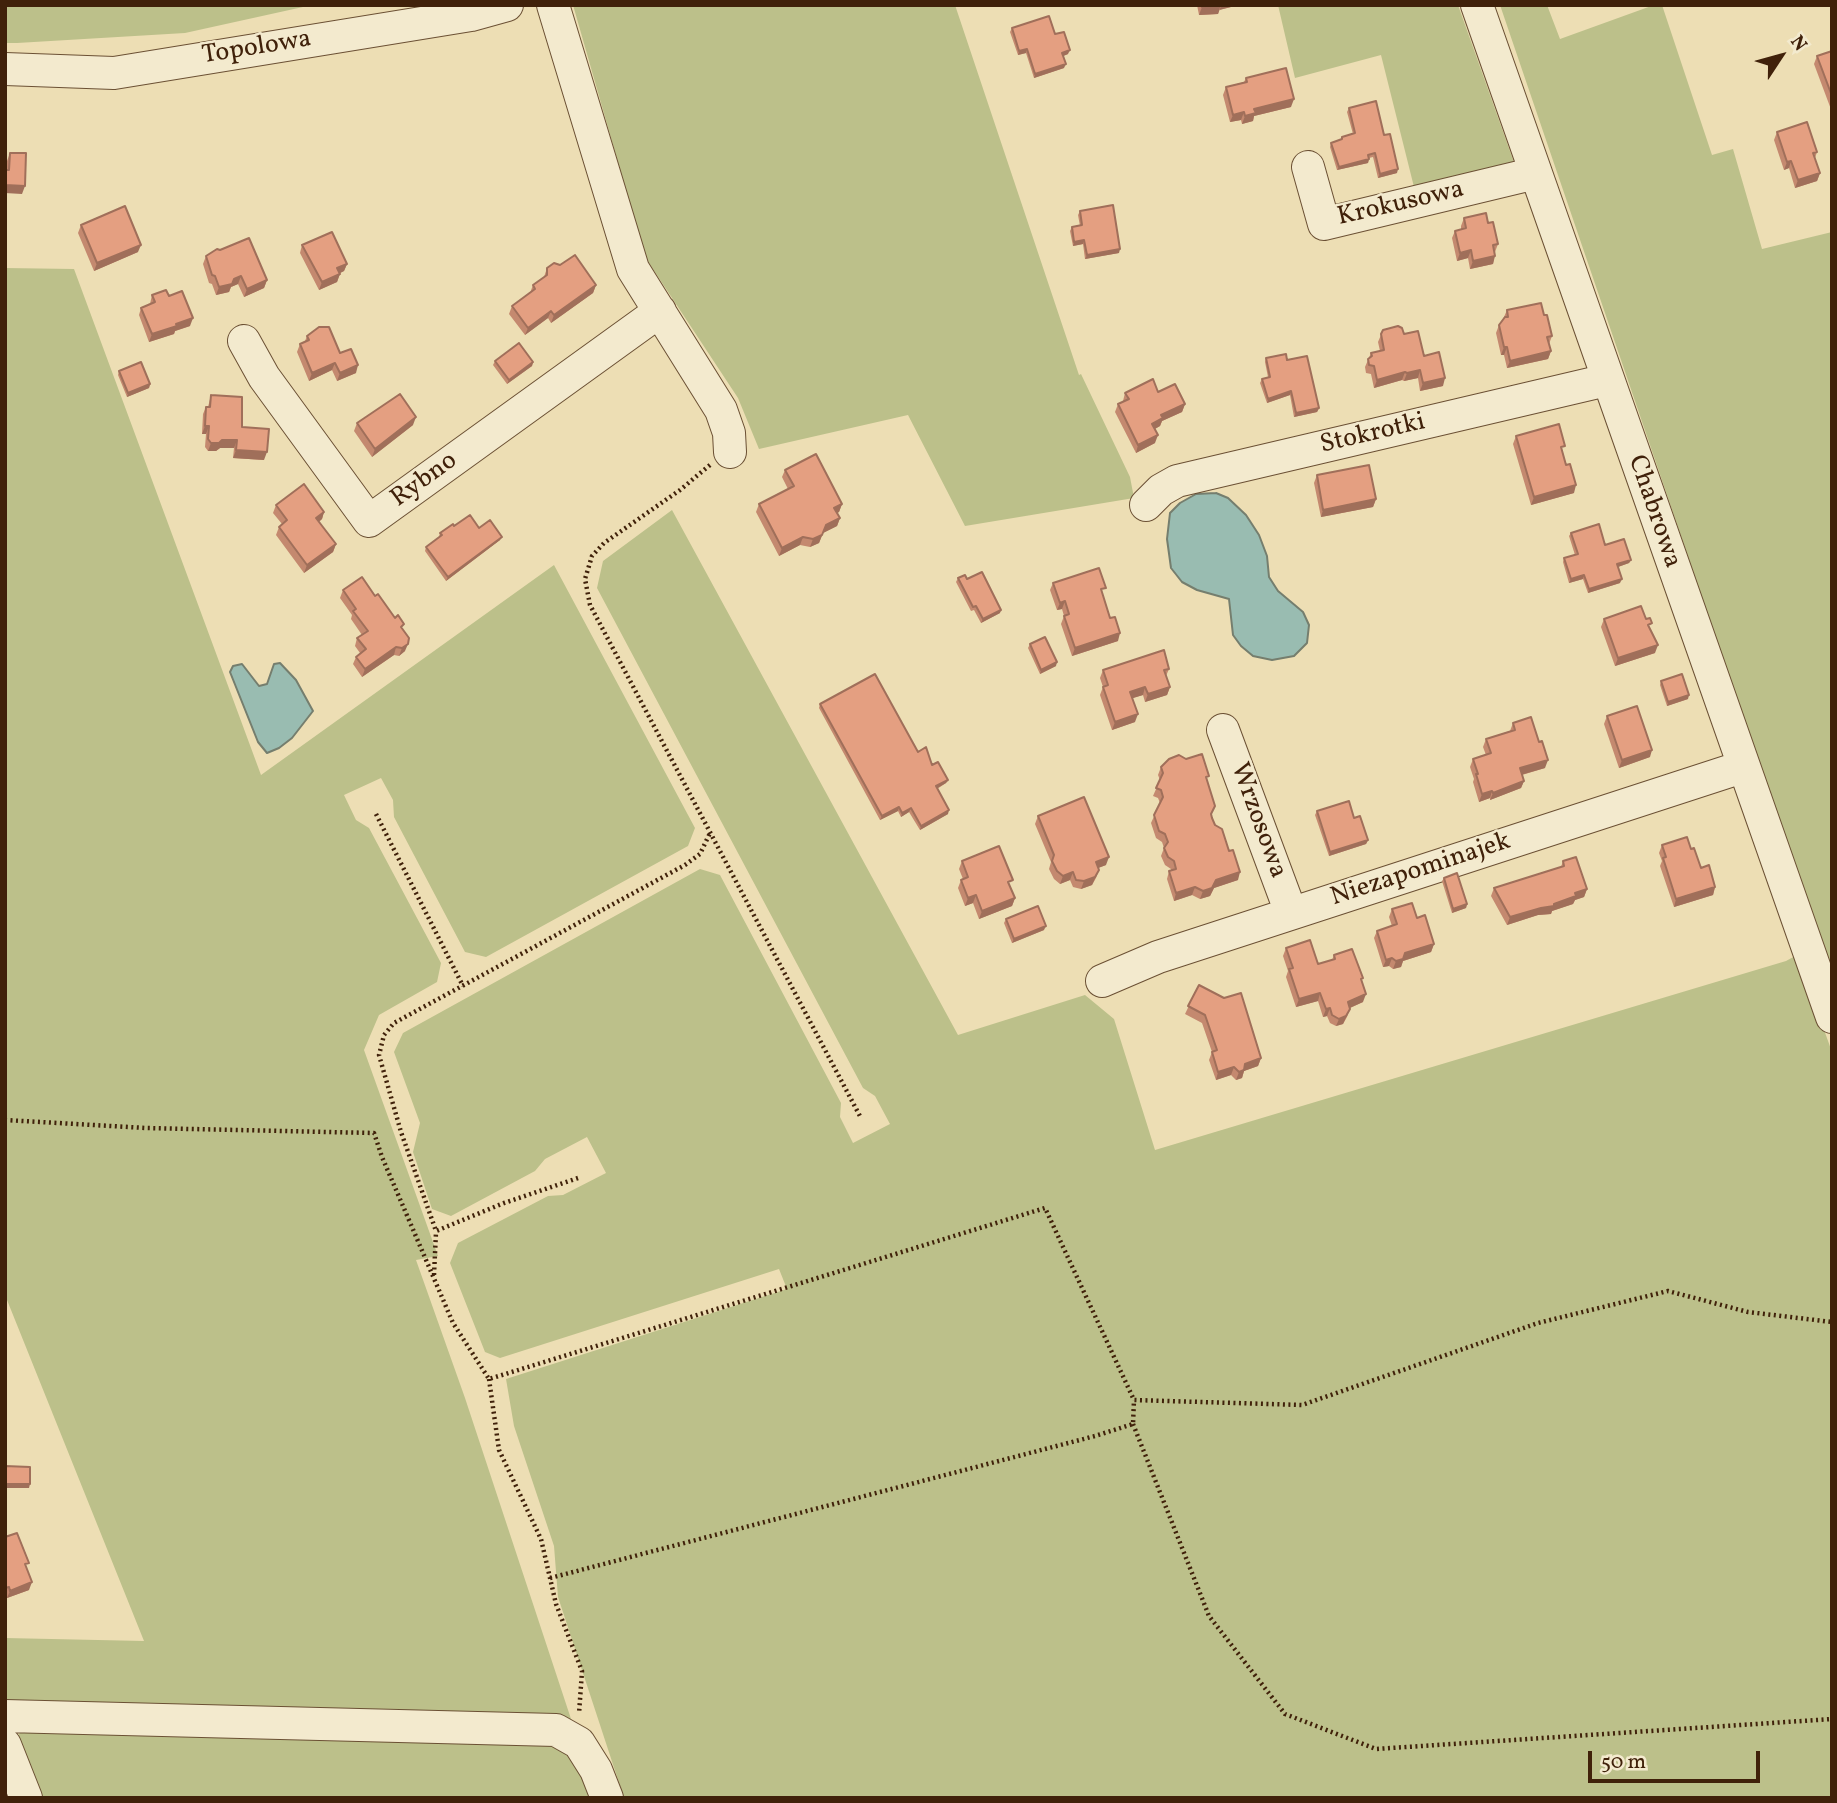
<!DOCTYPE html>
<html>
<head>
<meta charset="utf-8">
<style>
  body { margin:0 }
  #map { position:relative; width:1837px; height:1803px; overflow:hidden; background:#eddeb4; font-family:Vollkorn,serif }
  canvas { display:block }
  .frame { position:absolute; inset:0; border:7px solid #40210a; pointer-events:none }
  .north { position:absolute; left:1746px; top:21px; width:70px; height:70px; -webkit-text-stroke:5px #f3eace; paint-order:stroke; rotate:54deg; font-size:19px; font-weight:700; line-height:28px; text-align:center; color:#40210a }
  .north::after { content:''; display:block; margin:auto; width:24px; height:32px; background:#40210a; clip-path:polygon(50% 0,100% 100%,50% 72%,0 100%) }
  .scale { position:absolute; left:1588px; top:1751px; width:172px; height:32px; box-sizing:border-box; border:4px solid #40210a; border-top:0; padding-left:9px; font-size:21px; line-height:24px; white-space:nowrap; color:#40210a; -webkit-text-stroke:5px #f3eace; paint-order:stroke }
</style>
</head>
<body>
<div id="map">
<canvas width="1837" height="1803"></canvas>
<div class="frame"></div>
<div class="north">N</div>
<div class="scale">50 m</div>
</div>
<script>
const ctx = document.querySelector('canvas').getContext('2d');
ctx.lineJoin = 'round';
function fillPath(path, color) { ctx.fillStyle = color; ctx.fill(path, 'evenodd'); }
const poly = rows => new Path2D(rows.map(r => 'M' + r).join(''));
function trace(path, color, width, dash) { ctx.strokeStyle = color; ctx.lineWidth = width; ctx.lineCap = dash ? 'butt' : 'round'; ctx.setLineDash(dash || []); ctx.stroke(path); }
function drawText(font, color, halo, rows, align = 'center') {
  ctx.font = font + ' Vollkorn,serif'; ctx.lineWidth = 5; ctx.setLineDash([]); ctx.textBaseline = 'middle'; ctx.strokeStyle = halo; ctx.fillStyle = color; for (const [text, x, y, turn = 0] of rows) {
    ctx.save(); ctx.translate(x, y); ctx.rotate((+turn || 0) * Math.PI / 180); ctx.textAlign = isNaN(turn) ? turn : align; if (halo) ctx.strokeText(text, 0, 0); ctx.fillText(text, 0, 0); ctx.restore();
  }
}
fillPath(poly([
  [5,5,312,5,185,33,17,43,5,43],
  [573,5,955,5,1079,375,1081,374,1130,477,1134,498,965,526,908,415,759,449,738,398,645,257],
  [1278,5,1458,5,1516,168,1415,191,1381,55,1295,78],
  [1500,5,1547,5,1560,39,1654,5,1662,5,1712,155,1733,149,1762,249,1832,232,1832,979],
  [5,268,74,269,261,775,554,565,695,828,688,846,486,957,465,952,394,817,393,800,381,778,344,795,356,820,369,828,441,963,437,982,379,1015,364,1050,438,1256,416,1260,465,1398,572,1722,5,1706,5,1638,144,1641,5,1295],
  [672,510,958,1035,1085,995,1114,1019,1155,1150,1786,961,1797,955,1832,1052,1832,1798,624,1798,558,1597,554,1546,514,1426,506,1379,787,1289,779,1269,500,1358,485,1352,450,1263,458,1243,548,1196,563,1195,606,1173,587,1137,545,1159,535,1171,451,1216,432,1209,413,1152,420,1123,394,1052,403,1033,700,869,720,875,841,1103,840,1117,853,1143,890,1124,875,1096,863,1088,597,588,603,561],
  [25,1727,562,1741,597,1798,38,1798,14,1740]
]), '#bcc08a');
const water = poly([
  [1216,493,1228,498,1246,515,1259,535,1267,556,1269,577,1278,591,1303,612,1309,625,1307,643,1294,656,1272,660,1253,656,1241,646,1233,635,1229,599,1197,590,1182,582,1171,568,1167,539,1170,513,1180,503,1196,494,1216,493],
  [280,663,296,680,313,711,292,738,279,748,267,753,258,742,230,672,233,666,242,664,259,686,267,684,274,664,280,663]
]);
fillPath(water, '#99bcb1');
trace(water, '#757e6e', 2);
const minor = poly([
  [553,5,633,269,721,410,729,433,730,452],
  [1477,5,1832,1017],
  [5,69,114,73,471,15,507,5],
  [1308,167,1324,224,1536,173],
  [244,341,264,377,369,521,660,311],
  [1146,505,1161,490,1177,481,1607,380],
  [1223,730,1291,913],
  [1102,981,1158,957,1742,767],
  [5,1716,556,1730,579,1743,596,1770,607,1798],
  [5,1745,26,1798]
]);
trace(minor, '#6b5034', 34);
trace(poly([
  [710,465,680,490,604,543,592,556,585,579,590,605,861,1118],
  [376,814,463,986],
  [5,1120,146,1128,374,1133,382,1157,453,1323,489,1379,1045,1208,1134,1400,1302,1405,1538,1323,1668,1291,1748,1312,1832,1322],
  [578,1178,504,1203,436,1231,401,1132,379,1055,384,1035,394,1023,685,865,700,854,710,833],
  [434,1275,436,1232],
  [489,1379,499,1450,541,1539,556,1604,582,1671,579,1714],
  [1133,1424,1209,1616,1285,1714,1376,1749,1832,1719],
  [550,1578,1095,1436,1133,1424,1134,1400]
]), '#40210a', 4.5, [2, 3.5]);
trace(minor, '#f3eace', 32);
fillPath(poly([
  [1197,5,1232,5,1231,7,1219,10,1218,14,1199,15],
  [1012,28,1055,34,1068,54,1063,56,1064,68,1034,78,1026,53,1018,55,1010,32],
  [1832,51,1832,112,1814,64,1817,56],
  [1246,78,1291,107,1254,116,1253,121,1242,124,1241,120,1230,122,1223,95,1226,87,1244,82],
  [1349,108,1384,135,1397,173,1378,178,1373,157,1369,158,1368,163,1337,170,1330,147,1331,143,1341,140,1342,137,1353,134,1347,112],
  [1777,132,1817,152,1815,158,1820,173,1817,181,1795,188,1789,168,1784,170,1774,140],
  [10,153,22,194,7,170,7,161],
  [1080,211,1119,253,1085,259,1083,244,1073,246,1070,231,1072,227,1080,226,1078,215],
  [1464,218,1488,223,1498,244,1495,252,1493,264,1470,269,1468,258,1457,261,1452,238,1455,231,1461,229,1461,226],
  [81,225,138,252,94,271,78,233],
  [302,245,347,264,344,271,340,273,337,282,319,290,300,253],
  [206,256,267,280,264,288,244,297,238,284,231,287,229,292,216,295,212,284,209,283,203,264],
  [547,268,596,285,593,293,551,323,548,318,525,335,509,314,512,306,530,293,533,285,544,277],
  [152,295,169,296,190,326,175,331,174,334,149,342,139,315,141,308,150,304],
  [1507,310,1544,315,1552,336,1549,344,1551,351,1548,359,1507,368,1504,355,1501,355,1496,333,1499,325,1504,317],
  [1383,330,1404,334,1424,356,1443,386,1420,391,1418,378,1404,381,1402,380,1374,388,1371,374,1366,373,1365,367,1371,353,1380,351,1378,342],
  [307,336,340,353,356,373,337,381,332,370,309,381,297,352,300,344,305,341],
  [1266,358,1287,360,1319,408,1317,412,1294,417,1290,395,1267,403,1260,383,1262,379,1268,377,1265,362],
  [495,361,533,362,532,366,507,384,493,365],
  [119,371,150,384,149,388,127,397,118,375],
  [1158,392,1185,404,1182,412,1162,421,1160,426,1155,429,1155,443,1136,453,1115,412,1118,404,1123,402,1123,401,1125,393],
  [211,395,242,427,264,460,233,458,234,448,220,448,216,451,208,451,205,447,206,434,202,434,203,414,206,407,208,407],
  [357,423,413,425,372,457,354,431],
  [1516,436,1563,453,1574,493,1531,505,1513,444],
  [785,470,842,504,839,512,837,513,840,518,837,526,823,533,819,543,810,547,800,545,779,556,756,512,759,504,788,489,782,477],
  [1317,475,1376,499,1373,507,1321,517,1314,483],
  [276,505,324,512,322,519,319,522,336,544,333,552,304,573,276,535,279,527,282,524,273,513],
  [454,526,479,528,500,540,446,581,425,551,426,547,439,537,440,533],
  [1571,533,1605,545,1631,560,1629,563,1618,567,1620,583,1588,593,1583,579,1569,583,1563,562,1564,558,1575,555,1569,536],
  [958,578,967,579,1000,613,981,623,974,610,971,611,956,582],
  [1053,583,1103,595,1118,641,1072,656,1061,624,1064,616,1062,609,1057,610,1050,590],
  [343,590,375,596,403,629,405,651,399,656,394,655,362,677,353,664,356,657,360,653,355,646,357,638,362,635,351,619,352,615,340,598],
  [1604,619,1650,629,1655,653,1615,666,1601,627],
  [1030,644,1056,666,1040,674,1028,648],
  [1169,669,1166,676,1170,687,1167,695,1145,702,1143,695,1132,698,1135,722,1112,730,1100,695,1103,687,1100,678,1103,670],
  [1661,681,1688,699,1667,706,1660,685],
  [820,704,918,752,948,780,946,783,937,789,948,814,920,830,909,812,901,817,898,811,880,820,819,708],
  [1607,716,1650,757,1619,768,1604,724],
  [1513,723,1545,768,1522,775,1524,781,1521,788,1490,800,1490,798,1479,802,1473,782,1474,779,1470,767,1473,759,1486,755,1483,747,1486,739,1510,731],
  [1161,767,1207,782,1212,818,1238,880,1214,888,1210,896,1200,899,1192,895,1174,901,1167,879,1169,871,1171,870,1171,869,1165,865,1161,856,1164,848,1162,842,1156,838,1151,823,1160,803,1158,798,1153,796,1160,780,1158,775],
  [1317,811,1354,818,1368,840,1366,844,1329,856,1315,815],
  [1038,816,1106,865,1098,868,1099,870,1096,878,1092,885,1081,889,1073,887,1070,880,1060,884,1054,879,1049,869,1051,862,1035,824],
  [1662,845,1691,849,1701,868,1715,887,1713,895,1674,907,1660,866,1662,861,1659,853],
  [962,861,1011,888,1015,898,1012,906,979,919,973,903,965,906,958,888,961,880,963,879,959,869],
  [1563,861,1587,889,1584,897,1575,900,1573,904,1552,911,1551,914,1538,915,1507,925,1491,896,1494,888,1561,867],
  [1444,878,1467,904,1466,908,1452,913,1442,881],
  [1392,909,1417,918,1434,944,1431,952,1403,961,1401,967,1393,969,1389,966,1383,967,1374,938,1377,931,1392,926,1389,917],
  [1006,919,1044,930,1012,943,1004,923],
  [1286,948,1318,964,1332,960,1334,955,1362,982,1363,1002,1350,1008,1347,1017,1343,1024,1336,1026,1330,1023,1327,1016,1323,1017,1318,1001,1296,1007,1286,977,1288,971,1283,956],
  [1199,985,1261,1058,1258,1066,1244,1071,1242,1078,1236,1080,1231,1075,1216,1080,1209,1060,1212,1052,1202,1023,1185,1014],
  [5,1537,27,1570,29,1590,7,1598,6,1595]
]), '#c4896f');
fillPath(poly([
  [1221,5,1232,5,1231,7,1219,10],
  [1221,6,1218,14,1199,15,1202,7],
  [1027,49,1026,53,1018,55,1019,51],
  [1070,50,1068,54,1061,57,1062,53],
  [1066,64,1064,68,1034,78,1035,74],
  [1294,99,1291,107,1254,116,1253,121,1242,124,1245,116,1254,109],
  [1244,112,1241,120,1230,122,1233,115],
  [1369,159,1368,163,1337,170,1339,167],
  [1791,161,1789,168,1784,170,1787,162],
  [1398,169,1397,173,1378,178,1380,174],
  [1820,173,1817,181,1795,188,1798,180],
  [5,185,25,186,22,194,5,193],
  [1084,240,1083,244,1073,246,1074,242],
  [141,245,138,252,94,271,97,263],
  [1120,249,1119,253,1085,259,1087,255],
  [1471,250,1468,258,1457,261,1460,253],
  [1495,256,1493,264,1470,269,1473,261],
  [347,264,344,271,334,276,337,268],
  [340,274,337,282,319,290,322,282],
  [241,276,238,284,231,287,234,279],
  [267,280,264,288,244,297,247,289],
  [232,284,229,292,216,295,219,287],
  [596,285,593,293,551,323,554,315],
  [551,311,548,318,525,335,528,328],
  [193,318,190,326,175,331,174,334,149,342,152,334],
  [1504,347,1507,347,1504,355,1501,355],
  [1551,351,1548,359,1507,368,1510,361],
  [533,362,532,366,507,384,509,380],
  [335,363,332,370,309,381,312,373],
  [358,365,356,373,337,381,340,373],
  [1420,370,1418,378,1404,381,1407,373],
  [1405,372,1402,380,1374,388,1377,380],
  [1445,378,1443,386,1420,391,1423,383],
  [150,384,149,388,127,397,128,393],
  [1291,391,1290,395,1267,403,1268,399],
  [1185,404,1182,412,1162,421,1160,426,1149,432,1152,424,1161,415],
  [1319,408,1317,412,1294,417,1296,413],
  [416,417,413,425,372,457,375,449],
  [205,426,209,426,206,434,202,434],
  [1158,435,1155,443,1136,453,1138,445],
  [222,440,237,440,234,448,220,448,216,451,208,451,211,443],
  [236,450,267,452,264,460,233,458],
  [1576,485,1574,493,1531,505,1534,497],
  [1376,499,1373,507,1321,517,1323,510],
  [842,504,839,512,831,516,834,508],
  [324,512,322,519,313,526,316,518],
  [840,518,837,526,823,533,819,543,810,547,813,539,826,525],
  [502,537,500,540,446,581,448,577],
  [803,537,800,545,779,556,782,548],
  [336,544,333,552,304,573,307,565],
  [1631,560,1629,563,1615,568,1617,564],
  [1584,575,1583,579,1569,583,1571,579],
  [1622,579,1620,583,1588,593,1589,589],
  [1065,601,1062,609,1057,610,1060,603],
  [1001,610,1000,613,981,623,983,619],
  [1120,633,1118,641,1072,656,1075,648],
  [408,644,405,651,399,656,402,648],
  [1658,645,1655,653,1615,666,1618,658],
  [396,647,394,655,362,677,365,669],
  [1057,662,1056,666,1040,674,1041,670],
  [1145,687,1143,695,1127,700,1130,692],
  [1170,687,1167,695,1145,702,1148,694],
  [1689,695,1688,699,1667,706,1668,702],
  [1138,714,1135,722,1112,730,1115,722],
  [1652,750,1650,757,1619,768,1622,760],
  [1548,760,1545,768,1517,776,1520,768],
  [948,780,946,783,934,790,936,786],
  [1524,781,1521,788,1490,800,1493,793],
  [1492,791,1490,798,1479,802,1482,794],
  [899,807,898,811,880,820,882,816],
  [911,808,909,812,901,817,902,813],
  [949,810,948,814,920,830,921,826],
  [1368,840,1366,844,1329,856,1330,852],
  [1109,857,1106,865,1093,870,1096,862],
  [1099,870,1092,885,1081,889,1084,881],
  [1073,872,1070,880,1060,884,1063,876],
  [1240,872,1238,880,1214,888,1210,896,1200,899,1203,891,1216,880],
  [1195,887,1192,895,1174,901,1176,893],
  [1715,887,1713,895,1674,907,1676,899],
  [1587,889,1584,897,1575,900,1573,904,1552,911,1551,914,1538,915,1507,925,1510,917,1554,904,1575,893],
  [976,895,973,903,965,906,968,898],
  [1015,898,1012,906,979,919,982,911],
  [1467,904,1466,908,1452,913,1453,909],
  [1046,926,1044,930,1012,943,1014,939],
  [1434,944,1431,952,1403,961,1401,967,1393,969,1396,961,1405,953],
  [1392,958,1389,966,1383,967,1386,960],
  [1320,993,1318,1001,1296,1007,1299,999],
  [1366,994,1363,1002,1345,1010,1348,1002],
  [1330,1008,1327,1016,1323,1017,1326,1009],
  [1350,1009,1343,1024,1336,1026,1339,1019],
  [1261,1058,1258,1066,1244,1071,1242,1078,1236,1080,1239,1072,1245,1064],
  [1234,1067,1231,1075,1216,1080,1218,1072],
  [5,1484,30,1484,29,1488,5,1488],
  [32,1582,29,1590,7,1598,10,1591]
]), '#a06f5a');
const building = poly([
  [1201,5,1221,5,1202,7,1201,5],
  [1049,16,1055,34,1064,32,1070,50,1062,53,1066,64,1035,74,1027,49,1019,51,1012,28,1049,16],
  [1832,51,1832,96,1817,56,1832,51],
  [1286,68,1294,99,1254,109,1256,113,1245,116,1244,112,1233,115,1226,87,1247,82,1246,78,1286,68],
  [1376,101,1384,135,1390,134,1398,169,1380,174,1375,153,1368,155,1369,159,1339,167,1331,143,1342,139,1342,137,1355,133,1349,108,1376,101],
  [1807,122,1817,152,1813,153,1820,173,1798,180,1791,161,1787,162,1777,132,1807,122],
  [10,153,26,153,25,186,5,185,5,170,9,170,10,153],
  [1113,205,1120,249,1087,255,1084,240,1074,242,1072,227,1082,225,1080,211,1113,205],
  [125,206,141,245,97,263,81,225,125,206],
  [1486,213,1488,223,1493,222,1498,244,1493,245,1495,256,1473,261,1471,250,1460,253,1455,231,1466,228,1464,218,1486,213],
  [332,232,347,264,337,268,340,274,322,282,302,245,332,232],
  [249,238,267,280,247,289,241,276,234,279,232,284,219,287,215,276,212,275,206,256,217,249,220,250,249,238],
  [575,255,596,285,554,315,551,311,528,328,512,306,535,289,533,285,547,275,547,268,554,263,560,265,575,255],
  [166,290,169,296,182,291,193,318,176,324,177,326,152,334,141,308,155,302,152,295,166,290],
  [1541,303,1544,315,1547,315,1552,336,1547,337,1551,351,1510,361,1507,347,1504,347,1499,325,1505,317,1508,317,1507,310,1541,303],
  [1398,326,1402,328,1404,334,1418,331,1424,356,1439,352,1445,378,1423,383,1420,370,1407,373,1405,372,1377,380,1374,366,1369,365,1368,359,1372,356,1371,353,1384,350,1381,334,1383,330,1398,326],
  [319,327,329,327,340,353,351,349,358,365,340,373,335,363,312,373,300,344,309,340,307,336,319,327],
  [519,343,533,362,509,380,495,361,519,343],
  [1286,354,1287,360,1307,356,1319,408,1296,413,1291,391,1268,399,1262,379,1270,377,1266,358,1286,354],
  [141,362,150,384,128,393,119,371,141,362],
  [1153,379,1158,392,1175,384,1185,404,1161,415,1163,418,1152,424,1158,435,1138,445,1118,404,1129,399,1125,393,1153,379],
  [400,394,416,417,375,449,357,423,400,394],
  [211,395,242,397,242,427,269,429,267,452,236,450,237,440,222,440,219,443,211,443,208,439,209,426,205,426,206,407,210,407,211,395],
  [1559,424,1565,446,1561,447,1566,465,1570,464,1576,485,1534,497,1516,436,1559,424],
  [816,454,842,504,834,508,840,518,826,525,822,535,813,539,803,537,782,548,759,504,794,486,785,470,816,454],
  [1369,465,1376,499,1323,510,1317,475,1369,465],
  [304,484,324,512,316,518,336,544,307,565,279,527,287,520,276,505,304,484],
  [470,515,479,528,490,520,502,537,448,577,426,547,442,535,440,533,453,524,454,526,470,515],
  [1599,524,1605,545,1624,539,1631,560,1617,564,1622,579,1589,589,1584,575,1571,579,1564,558,1578,554,1571,533,1599,524],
  [1099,568,1106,588,1101,589,1110,618,1115,617,1120,633,1075,648,1064,616,1069,614,1065,601,1060,603,1053,583,1099,568],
  [982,572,1001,610,983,619,976,606,973,607,958,578,965,575,967,579,982,572],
  [362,577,375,596,378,594,395,618,398,615,404,624,401,627,409,638,408,644,402,648,396,647,365,669,356,657,366,649,357,638,368,631,353,611,356,609,343,590,362,577],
  [1641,606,1646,619,1650,618,1652,623,1648,625,1658,645,1618,658,1604,619,1641,606],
  [1045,637,1057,662,1041,670,1030,644,1045,637],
  [1164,650,1169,669,1164,670,1170,687,1148,694,1145,687,1130,692,1138,714,1115,722,1103,687,1108,685,1103,670,1164,650],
  [875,674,918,752,926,747,932,765,938,762,948,780,936,786,949,810,921,826,911,808,902,813,899,807,882,816,820,704,875,674],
  [1682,674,1689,695,1668,702,1661,681,1682,674],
  [1637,706,1652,750,1622,760,1607,716,1637,706],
  [1531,717,1539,742,1542,741,1548,760,1520,768,1524,781,1493,793,1492,791,1482,794,1476,774,1478,774,1473,759,1491,753,1486,739,1515,730,1513,723,1531,717],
  [1202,754,1209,776,1206,777,1215,806,1211,814,1212,818,1215,825,1222,829,1229,851,1233,850,1240,872,1216,880,1212,888,1203,891,1195,887,1176,893,1169,871,1176,869,1174,861,1168,857,1164,848,1168,842,1165,834,1159,831,1154,815,1163,797,1161,790,1156,788,1163,773,1161,767,1169,759,1179,755,1186,759,1202,754],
  [1084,797,1109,857,1096,862,1099,870,1095,877,1084,881,1076,880,1073,872,1063,876,1057,871,1052,861,1054,855,1038,816,1084,797],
  [1349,801,1354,818,1360,816,1368,840,1330,852,1317,811,1349,801],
  [1687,837,1691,849,1694,848,1701,868,1709,865,1715,887,1676,899,1663,858,1666,857,1662,845,1687,837],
  [999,846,1013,880,1008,882,1015,898,982,911,976,895,968,898,961,880,968,877,962,861,999,846],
  [1576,857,1587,889,1575,893,1576,896,1554,904,1554,906,1541,908,1510,917,1494,888,1564,866,1563,861,1576,857],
  [1457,873,1467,904,1453,909,1444,878,1457,873],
  [1412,903,1417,918,1425,915,1434,944,1405,953,1403,959,1396,961,1392,958,1386,960,1377,931,1397,924,1392,909,1412,903],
  [1038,906,1046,926,1014,939,1006,919,1038,906],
  [1310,940,1318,964,1335,959,1334,955,1352,949,1363,978,1361,979,1366,994,1348,1002,1350,1009,1346,1016,1339,1019,1332,1015,1330,1008,1326,1009,1320,993,1299,999,1289,969,1293,968,1286,948,1310,940],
  [1199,985,1224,998,1241,993,1261,1058,1245,1064,1244,1070,1239,1072,1234,1067,1218,1072,1212,1052,1217,1050,1205,1015,1188,1006,1199,985],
  [5,1466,30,1467,30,1484,5,1484,5,1466],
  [17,1533,29,1563,25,1564,32,1582,10,1591,9,1587,5,1588,5,1537,17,1533]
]);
fillPath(building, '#e49f81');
trace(building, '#a06f5a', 2);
drawText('26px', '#40210a', '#f3eace', [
  ["Topolowa",257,49,-9],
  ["Krokusowa",1401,205,-13],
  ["Stokrotki",1373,435,-13],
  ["Rybno",425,481,-36],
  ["Chabrowa",1653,512,71],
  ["Wrzosowa",1257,821,70],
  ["Niezapominajek",1421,871,-18]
]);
</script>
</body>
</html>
